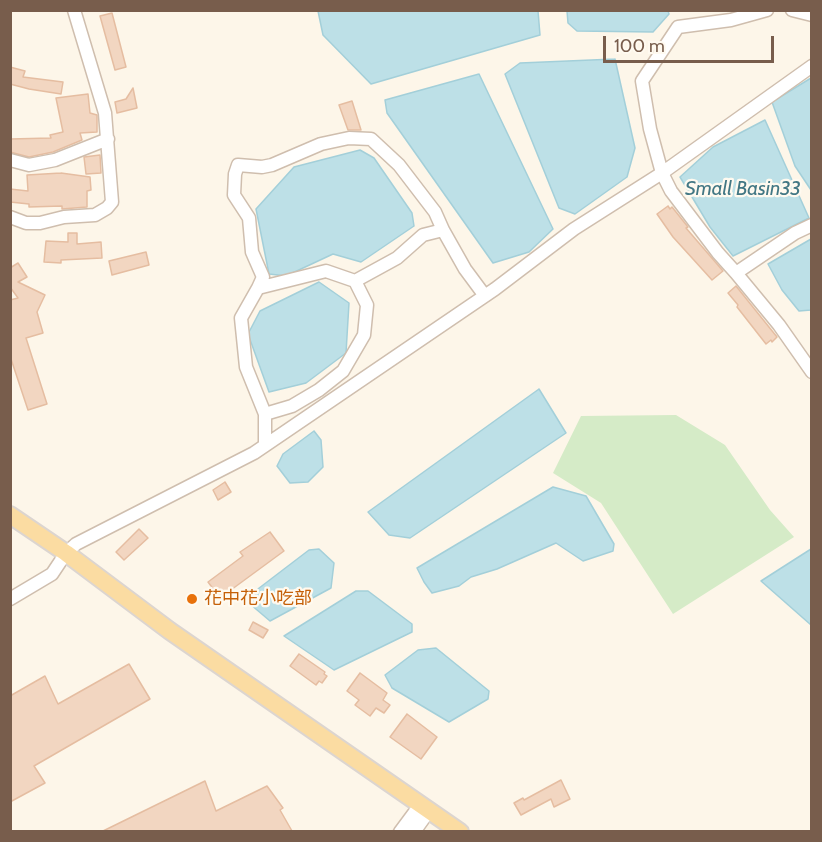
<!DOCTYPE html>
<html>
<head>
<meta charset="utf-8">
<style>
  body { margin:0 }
  #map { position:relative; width:822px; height:842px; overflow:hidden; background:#fdf6e9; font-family:Cabin,sans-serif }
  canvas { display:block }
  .frame { position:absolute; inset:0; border:12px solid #785d4c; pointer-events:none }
  .scale { position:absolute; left:603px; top:36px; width:171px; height:27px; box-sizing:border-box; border:3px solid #785d4c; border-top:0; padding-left:8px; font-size:18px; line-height:21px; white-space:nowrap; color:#785d4c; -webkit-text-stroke:4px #fffaf0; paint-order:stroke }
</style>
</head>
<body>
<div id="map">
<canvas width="822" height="842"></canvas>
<div class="frame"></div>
<div class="scale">100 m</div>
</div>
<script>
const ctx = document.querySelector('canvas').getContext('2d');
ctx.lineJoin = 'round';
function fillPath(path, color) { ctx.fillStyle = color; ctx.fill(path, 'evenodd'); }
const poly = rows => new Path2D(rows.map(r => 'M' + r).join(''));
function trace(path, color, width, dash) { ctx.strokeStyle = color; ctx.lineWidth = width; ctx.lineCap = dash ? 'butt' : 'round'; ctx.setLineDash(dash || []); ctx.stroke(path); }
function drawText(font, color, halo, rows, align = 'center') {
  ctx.font = font + ' Cabin,"Noto Sans TC",sans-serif'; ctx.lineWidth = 4.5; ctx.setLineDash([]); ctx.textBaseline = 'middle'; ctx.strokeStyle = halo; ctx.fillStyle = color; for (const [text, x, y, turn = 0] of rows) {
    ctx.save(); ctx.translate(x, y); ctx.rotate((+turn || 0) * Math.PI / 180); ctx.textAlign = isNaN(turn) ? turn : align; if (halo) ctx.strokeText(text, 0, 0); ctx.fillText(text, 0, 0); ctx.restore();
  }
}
fillPath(poly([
  [676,415,725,445,770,510,794,537,673,614,601,503,553,473,581,416]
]), '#d5ebc7');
const water = poly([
  [318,11,538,11,540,35,371,84,323,35,318,11],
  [668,11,669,14,653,32,577,31,568,23,567,11,668,11],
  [615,59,635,148,627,177,575,214,559,208,505,74,520,63,615,59],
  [479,74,553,229,529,252,493,263,387,113,385,100,479,74],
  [811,78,811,190,795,166,772,102,811,78],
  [765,120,809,218,733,256,710,227,680,177,713,147,765,120],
  [360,150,374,158,412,213,414,226,361,262,333,254,286,276,269,274,256,209,294,167,360,150],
  [811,239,811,310,799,311,782,290,768,264,811,239],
  [319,282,349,303,346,353,306,383,269,392,248,334,260,311,319,282],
  [539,389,566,433,410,538,389,535,368,512,539,389],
  [314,431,321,440,323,467,308,482,290,483,277,466,283,454,314,431],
  [553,487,586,496,614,544,613,551,583,561,556,543,497,569,471,577,459,586,432,593,424,582,417,568,553,487],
  [319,549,334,563,331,588,270,621,250,604,250,595,309,550,319,549],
  [811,549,811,625,761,581,811,549],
  [356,591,368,591,412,624,412,632,334,670,284,636,356,591],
  [436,648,489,691,488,699,449,722,392,688,385,675,418,650,436,648]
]);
fillPath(water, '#bde0e7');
trace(water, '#a3cfd9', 1.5);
const building = poly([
  [112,13,126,67,115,70,100,16,112,13],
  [10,67,25,71,23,77,63,82,61,94,29,89,10,84,10,67],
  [133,88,137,108,117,113,115,102,126,99,133,88],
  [88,94,90,113,97,115,97,132,80,133,82,140,53,152,29,157,10,152,10,139,51,138,50,135,63,132,56,98,88,94],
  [352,101,361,130,348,130,339,105,352,101],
  [100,155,101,173,86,174,84,157,100,155],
  [61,173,90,177,91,190,87,191,87,207,62,209,62,206,29,207,29,204,10,202,10,189,28,191,27,175,61,173],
  [668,206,670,209,672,207,688,227,686,228,723,271,712,280,673,237,657,214,668,206],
  [68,233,77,233,77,244,101,242,102,258,61,260,61,263,44,262,46,241,68,242,68,233],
  [146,252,149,265,112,275,109,261,146,252],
  [18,263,27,277,18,282,45,295,37,312,43,333,26,338,47,404,28,410,10,356,10,300,18,298,10,287,10,268,18,263],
  [736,286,777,337,772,342,771,340,766,344,737,307,738,305,728,293,736,286],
  [225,482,231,492,218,500,213,490,225,482],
  [139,529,148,538,124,560,116,552,139,529],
  [270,532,284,551,220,598,208,582,243,556,240,552,270,532],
  [253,622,268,630,263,638,249,630,253,622],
  [299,654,325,672,324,674,327,676,322,683,319,681,316,685,290,666,299,654],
  [129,664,150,699,34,766,45,783,10,802,10,696,45,676,58,704,129,664],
  [360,673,387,693,383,700,390,705,384,713,376,708,370,716,355,705,359,700,347,691,360,673],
  [407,714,437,737,421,759,390,737,407,714],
  [561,780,570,799,554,807,551,799,521,815,514,803,523,798,524,800,561,780],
  [205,781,216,811,267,786,283,808,280,810,292,831,103,831,205,781]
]);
fillPath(building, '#f2d6c1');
trace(building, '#e5bda1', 1.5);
const minor = poly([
  [767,10,731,20,678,27,642,81,650,129,662,173,671,191,718,253,736,273,795,233,812,225],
  [792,10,812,15],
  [10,160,29,165,55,160,108,139],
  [10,217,26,223,40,223,64,217,95,215,107,208,112,202,105,113,74,10],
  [736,273,779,325,812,372],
  [258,288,263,277,252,252,249,218,234,195,235,174,238,165,262,167,272,165,321,144,349,138,371,139,399,165,435,212,443,230],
  [265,414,246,367,241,318,258,288,326,271,355,281],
  [265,445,265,414,292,406,319,390,343,371,364,335,367,305,355,281,397,258,423,235,443,230,465,269,485,296],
  [10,599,52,574,66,553,76,544,254,453,495,289,574,229,662,173,812,66],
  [400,832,420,805],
  [414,832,429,811]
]);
const major = poly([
  [10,515,66,553,170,631,460,832]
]);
trace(minor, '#cfbeae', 15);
trace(major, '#dcd5d0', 20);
trace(minor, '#fff', 12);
trace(major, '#fbdca2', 16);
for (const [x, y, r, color] of [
  [192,599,6,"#e8710a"]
]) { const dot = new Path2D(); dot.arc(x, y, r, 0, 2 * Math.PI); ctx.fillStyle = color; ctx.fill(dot); trace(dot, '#fffaf0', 2); }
drawText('18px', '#c56008', '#fffaf0', [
  ["花中花小吃部",204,599]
], 'left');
drawText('italic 20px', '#427784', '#fffaf0', [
  ["Small Basin33",743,189]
]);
</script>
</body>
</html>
